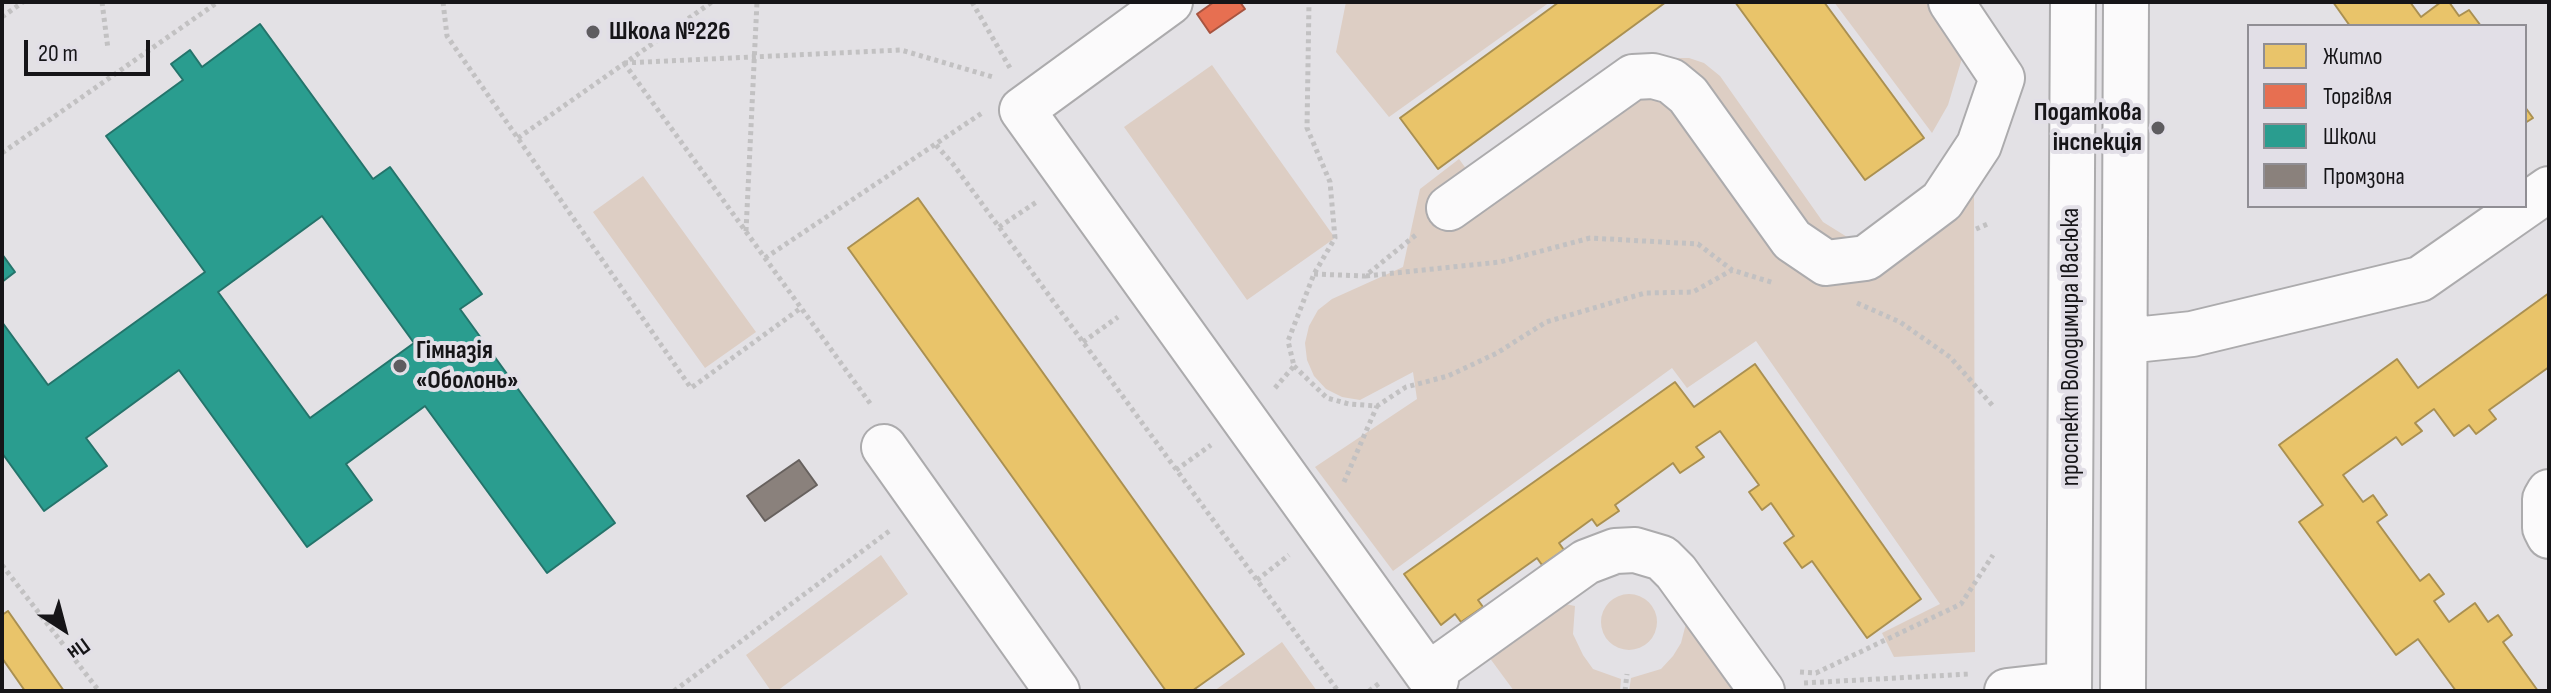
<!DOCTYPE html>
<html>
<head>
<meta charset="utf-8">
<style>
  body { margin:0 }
  #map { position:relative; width:2551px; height:693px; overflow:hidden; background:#e3e1e5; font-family:"Sofia Sans Condensed",sans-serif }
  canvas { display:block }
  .frame { position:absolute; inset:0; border:4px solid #161518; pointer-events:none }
  .legend { position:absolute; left:2247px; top:24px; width:280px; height:184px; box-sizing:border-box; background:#e2dfe7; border:2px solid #908e94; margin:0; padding:10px 14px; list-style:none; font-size:24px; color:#161518 }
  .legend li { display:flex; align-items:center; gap:16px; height:40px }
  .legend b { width:40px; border:2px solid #908e94 }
  .north { position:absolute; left:24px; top:589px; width:80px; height:80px; -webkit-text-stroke:6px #e2dfe7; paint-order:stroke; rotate:144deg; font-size:22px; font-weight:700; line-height:32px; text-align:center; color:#161518 }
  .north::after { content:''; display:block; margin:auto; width:28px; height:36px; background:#161518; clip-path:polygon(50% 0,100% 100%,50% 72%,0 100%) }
  .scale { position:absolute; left:24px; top:40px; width:126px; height:36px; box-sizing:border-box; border:4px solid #161518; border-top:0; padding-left:10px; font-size:24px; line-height:28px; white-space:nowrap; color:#161518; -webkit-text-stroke:6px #e2dfe7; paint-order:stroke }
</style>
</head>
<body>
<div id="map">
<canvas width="2551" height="693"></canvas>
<div class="frame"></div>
<ul class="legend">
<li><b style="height:22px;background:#e9c46a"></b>Житло</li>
<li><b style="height:22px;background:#e76f51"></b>Торгівля</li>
<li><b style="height:22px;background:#2a9d8f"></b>Школи</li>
<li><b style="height:22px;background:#8a817c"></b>Промзона</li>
</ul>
<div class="north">Пн</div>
<div class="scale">20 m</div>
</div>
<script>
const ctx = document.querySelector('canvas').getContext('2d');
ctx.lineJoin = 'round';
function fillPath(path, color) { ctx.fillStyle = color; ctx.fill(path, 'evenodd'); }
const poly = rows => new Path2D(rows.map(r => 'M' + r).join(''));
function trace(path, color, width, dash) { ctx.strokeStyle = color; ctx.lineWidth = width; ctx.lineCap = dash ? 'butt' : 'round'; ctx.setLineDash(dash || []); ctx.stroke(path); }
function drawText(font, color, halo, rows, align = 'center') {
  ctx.font = font + ' "Sofia Sans Condensed",sans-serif'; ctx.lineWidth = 8; ctx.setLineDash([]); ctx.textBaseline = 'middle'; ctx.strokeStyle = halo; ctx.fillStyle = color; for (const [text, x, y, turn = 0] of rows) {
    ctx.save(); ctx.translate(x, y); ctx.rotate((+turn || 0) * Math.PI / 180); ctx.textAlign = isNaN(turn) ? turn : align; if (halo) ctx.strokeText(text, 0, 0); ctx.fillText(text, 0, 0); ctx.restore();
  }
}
fillPath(poly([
  [1346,2,1550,2,1389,117,1336,52],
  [1834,2,1941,2,1963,55,1948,105,1932,133],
  [1672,58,1689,58,1704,63,1720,76,1823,222,1860,245,1974,193,1975,652,1894,657,1882,633,1940,604,1756,341,1687,388,1672,368,1393,571,1315,467,1417,399,1413,372,1360,400,1342,397,1326,389,1314,376,1307,360,1305,343,1309,326,1318,310,1332,299,1403,267,1420,189,1459,159,1483,192],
  [1212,65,1335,238,1247,300,1124,127],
  [643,176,756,332,705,368,593,212],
  [881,555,908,594,777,691,771,691,746,655],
  '1601 622a28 28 0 1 1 56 0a28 28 0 1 1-56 0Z',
  [1540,599,1575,606,1573,634,1583,655,1593,669,1621,679,1620,691,1514,691,1478,642],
  [1689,612,1754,691,1629,691,1631,678,1661,669,1673,656,1681,643],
  [1282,642,1317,691,1214,691]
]), '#ddcec4');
const homes = poly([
  [1559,2,1666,2,1438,169,1400,118,1559,2],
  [1735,2,1824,2,1924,138,1865,180,1735,2],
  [2333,2,2410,2,2421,17,2441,2,2449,2,2459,16,2469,10,2481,26,2350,26,2333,2],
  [2525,107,2533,118,2525,123,2525,107],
  [918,198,1244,654,1192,691,1166,691,848,248,918,198],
  [2549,293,2549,367,2489,410,2496,419,2476,434,2469,425,2454,436,2434,409,2415,423,2422,431,2402,445,2396,437,2343,475,2363,502,2373,495,2387,515,2377,522,2420,581,2429,574,2444,594,2434,601,2449,622,2475,603,2488,622,2498,615,2512,635,2503,642,2538,691,2456,691,2418,639,2396,655,2299,522,2323,505,2279,445,2397,359,2418,388,2549,293],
  [1755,364,1921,599,1867,638,1812,561,1802,568,1784,543,1794,536,1771,503,1762,510,1749,492,1759,485,1720,431,1696,447,1704,457,1680,473,1673,463,1615,505,1619,511,1597,526,1592,519,1559,543,1564,550,1542,565,1537,558,1478,600,1483,607,1461,622,1455,614,1441,625,1404,574,1675,382,1694,407,1755,364],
  [8,611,64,691,25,691,2,658,2,615,8,611]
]);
fillPath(homes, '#e9c46a');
trace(homes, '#aa9051', 2);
const shops = poly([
  [1214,2,1240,2,1245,9,1210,33,1197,14,1214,2]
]);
fillPath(shops, '#e76f51');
trace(shops, '#a85440', 2);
const schools = poly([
  [260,24,373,179,390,167,482,294,460,309,615,523,547,573,425,406,346,464,372,500,307,547,179,370,86,438,107,466,44,511,2,453,2,322,48,385,205,272,106,136,183,80,171,64,190,50,202,67,260,24],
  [322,216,414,343,310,418,218,292,322,216],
  [2,254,15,272,2,282,2,254]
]);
fillPath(schools, '#2a9d8f');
trace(schools, '#24746b', 2);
const industry = poly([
  [799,460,817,485,765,521,747,496,799,460]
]);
fillPath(industry, '#8a817c');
trace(industry, '#67615e', 2);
const minor = poly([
  [1170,2,1022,110,1428,675,1436,680],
  [1951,2,2002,78],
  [1449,208,1633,77,1653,76,1671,81,1688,95,1792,240,1826,263,1866,258,1942,201,1979,145,2002,78],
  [2125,341,2192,334,2420,279,2549,189],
  [884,447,1057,691],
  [2549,492,2545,499,2545,528,2549,536],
  [1428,675,1586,562,1615,551,1635,550,1662,558,1676,572,1762,691],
  [2007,691,2069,684],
  [2069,691,2073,2],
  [2123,691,2126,2]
]);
trace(minor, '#acabad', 48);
trace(poly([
  [102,2,108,49],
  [443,2,447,36,691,388,801,308],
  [972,2,1010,68],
  [2,17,23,2],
  [624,63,872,406],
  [624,63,901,50,993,77],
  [518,138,712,2],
  [936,145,953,164,1338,691],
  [2,153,218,2],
  [999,227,1038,201],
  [1976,229,1990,223],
  [746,231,757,2],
  [765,258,982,113],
  [1314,274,1365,276,1417,234],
  [1366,276,1500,262,1590,238,1698,244,1732,270],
  [1857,303,1900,322,1950,357,1993,406],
  [1083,342,1118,317],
  [1294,366,1327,398,1349,404,1377,406,1406,387,1448,376,1497,353,1546,322,1645,293,1693,292,1732,270,1774,283],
  [1275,388,1294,366,1288,341,1314,274,1335,238,1330,182,1307,128,1309,2],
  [1176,470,1211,445],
  [1344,482,1377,406],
  [2,565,99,691],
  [1257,580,1289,555],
  [1800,672,1816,673,1961,604,1993,555],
  [1804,683,1970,674],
  [674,691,892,529],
  [1369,691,1381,682],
  [1625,691,1627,674]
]), '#c2c1c2', 5, [4, 4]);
trace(minor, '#fbfafb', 44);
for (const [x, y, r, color] of [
  [593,32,8,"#5e5c60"],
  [2158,128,8,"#5e5c60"],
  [400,366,8,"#5e5c60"]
]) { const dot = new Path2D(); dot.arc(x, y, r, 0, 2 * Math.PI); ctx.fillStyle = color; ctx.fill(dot); trace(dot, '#e2dfe7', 3); }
drawText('bold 26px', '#161518', '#e2dfe7', [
  ["Школа №226",609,32],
  ["Податкова",2142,113,"right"],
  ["інспекція",2142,143,"right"],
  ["Гімназія",416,351],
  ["«Оболонь»",416,381]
], 'left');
drawText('26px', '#161518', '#e2dfe7', [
  ["проспект Володимира Івасюка",2071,347,-90]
]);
</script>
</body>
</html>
